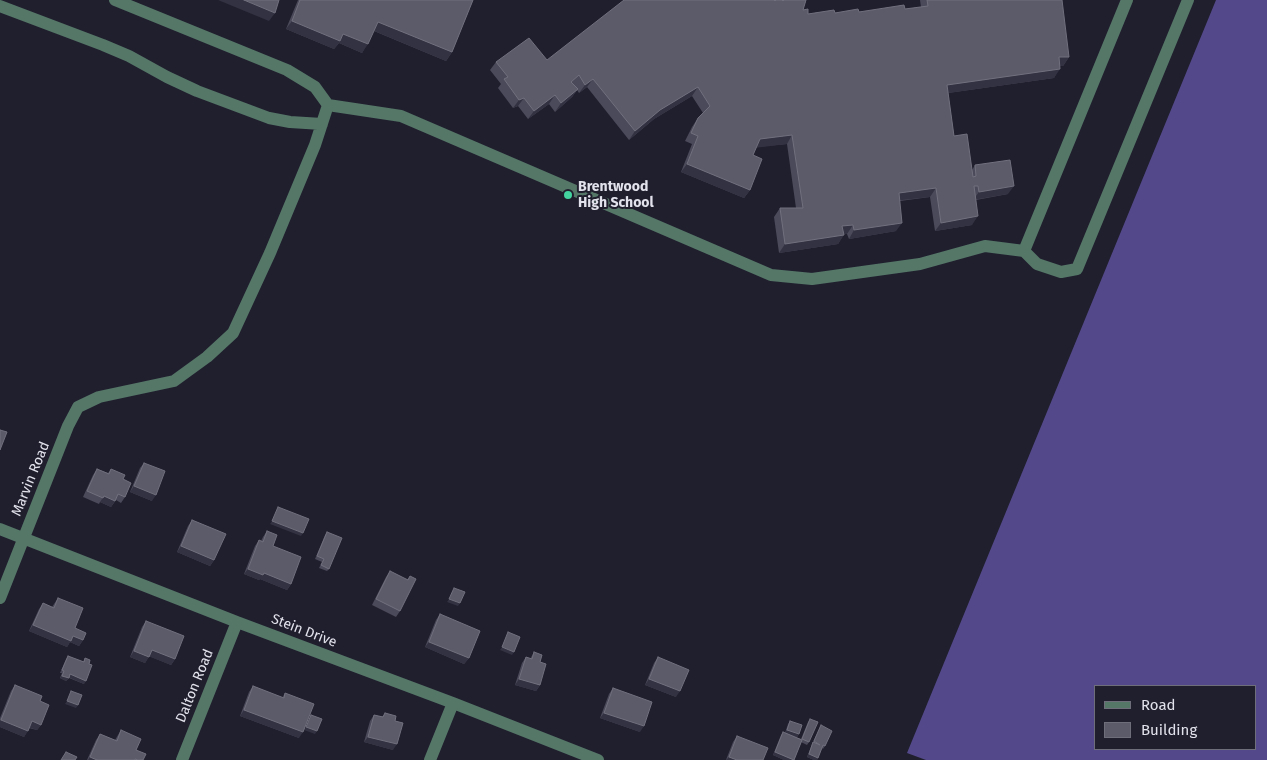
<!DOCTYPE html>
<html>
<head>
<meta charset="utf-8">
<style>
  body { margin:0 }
  #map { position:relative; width:1267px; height:760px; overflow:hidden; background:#201f2e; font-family:"Fira Sans",sans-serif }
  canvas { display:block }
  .legend { position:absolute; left:1094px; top:685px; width:162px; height:65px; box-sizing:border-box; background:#201f2e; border:1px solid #6e6d7a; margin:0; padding:6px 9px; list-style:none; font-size:15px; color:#e2e2ec }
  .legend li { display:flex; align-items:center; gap:10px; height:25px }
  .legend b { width:25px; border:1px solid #6e6d7a }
</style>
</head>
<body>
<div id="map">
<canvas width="1267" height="760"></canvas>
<ul class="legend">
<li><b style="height:6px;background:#557768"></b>Road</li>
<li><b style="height:14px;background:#5c5b6a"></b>Building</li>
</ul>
</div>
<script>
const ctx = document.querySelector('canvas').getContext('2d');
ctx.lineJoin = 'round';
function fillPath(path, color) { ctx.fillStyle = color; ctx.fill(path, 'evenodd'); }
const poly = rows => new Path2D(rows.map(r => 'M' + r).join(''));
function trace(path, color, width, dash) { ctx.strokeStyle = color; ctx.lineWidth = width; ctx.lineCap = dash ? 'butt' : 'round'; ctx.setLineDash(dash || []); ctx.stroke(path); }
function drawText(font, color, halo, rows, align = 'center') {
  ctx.font = font + ' "Fira Sans",sans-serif'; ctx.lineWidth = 4; ctx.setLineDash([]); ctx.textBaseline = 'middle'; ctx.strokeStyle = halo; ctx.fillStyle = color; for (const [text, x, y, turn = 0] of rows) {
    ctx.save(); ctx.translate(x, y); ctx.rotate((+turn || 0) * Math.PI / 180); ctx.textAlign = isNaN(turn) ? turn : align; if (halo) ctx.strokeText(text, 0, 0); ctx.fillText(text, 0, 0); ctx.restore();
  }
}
fillPath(poly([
  [1216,0,1267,0,1267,760,926,760,907,753],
  [1096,686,1256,686,1256,749,1096,749]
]), '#53498a');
trace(poly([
  [115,0,287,70,315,87,328,105,401,116,771,275,812,279,920,264,985,246,1024,251,1037,264,1061,272,1077,269,1188,0],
  [0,6,103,45,129,56,167,77,197,91,269,118,290,122,322,124],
  [1024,251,1127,0],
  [0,529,237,622,453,703,598,760],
  [0,598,68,426,78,407,99,397,174,381,207,357,233,333,270,253,315,145,328,105],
  [182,760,237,622],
  [430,760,453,703]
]), '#557768', 12);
fillPath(poly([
  [298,0,473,0,452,52,446,61,374,31,362,53,339,43,334,49,286,29],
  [776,0,806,0,803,10,808,14,859,12,905,9,921,7,920,0,952,0,1069,57,1063,66,1060,66,1054,78,948,93,954,136,972,170,975,165,1008,194,976,200,972,225,935,231,930,197,900,201,896,231,849,239,847,234,844,234,838,244,779,253,774,217,780,208,796,208,787,144,756,147,753,155,750,190,744,198,681,172,692,144,685,141,692,127,698,118,703,113,692,96,654,119,629,140,587,87,579,93,577,90,572,97,555,112,549,104,528,119,518,106,513,108,498,88,501,84,490,70,496,62,547,60,775,1],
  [144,463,152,501,130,492,140,468],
  [97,469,108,473,111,469,123,479,125,497,121,503,116,500,111,507,100,502,99,504,83,497,93,475],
  [192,520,214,560,210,566,177,552,188,526],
  [267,531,273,546,291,584,287,590,260,579,259,580,244,574,255,546,259,540,261,541,263,537],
  [327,532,329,569,327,571,319,568,322,562,315,559,325,535],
  [390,571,407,580,410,576,400,611,396,617,372,605,386,577],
  [58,598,75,628,83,640,79,646,70,642,67,647,29,631,39,609,43,603,52,607],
  [440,614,469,658,464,664,425,647,436,620],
  [146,621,175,659,171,665,149,656,145,663,130,657,142,627],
  [534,652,540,662,540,685,536,691,515,685,522,663,526,657,530,659],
  [68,656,83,662,85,658,89,664,84,684,69,678,66,681,60,678,62,673,60,673,66,659],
  [658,657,676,697,645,685,654,663],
  [15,685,40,701,41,725,37,730,29,728,24,737,0,727,0,718,11,691],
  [253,686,282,698,285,693,299,738,240,716,249,692],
  [613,688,640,732,600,718,609,694],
  [385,713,395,721,393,750,364,742,370,721,374,715,382,717],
  [810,719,809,742,807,745,801,742,794,760,784,760,773,755,781,735,783,732,785,733,788,724,790,721,799,734,797,737,790,735,801,739,808,722],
  [821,725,825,746,823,749,822,748,817,760,814,760,807,757,812,744],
  [121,730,136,750,143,760,87,760,96,740,100,734,115,740],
  [737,736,763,760,726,760,733,742]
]), '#4b4a5a');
fillPath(poly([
  [218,0,244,0,275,13,269,21],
  [292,21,343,34,368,44,362,53,339,43,334,49,286,29],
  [378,22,452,52,446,61,372,30],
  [1059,57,1069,57,1063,66,1053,66],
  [1060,69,1054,78,941,94,947,85],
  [593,79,587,87,579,93,585,85],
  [698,87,692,96,654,119,629,140,635,131,660,110],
  [578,89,572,97,555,112,561,103],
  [555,95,549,104,528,119,534,111],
  [524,98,518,106,513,108,519,100],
  [792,135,787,144,754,148,760,139],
  [687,164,750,190,744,198,681,172],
  [1014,186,1008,194,973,200,979,192],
  [936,188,930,197,893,201,899,193],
  [978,216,972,225,935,231,941,223],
  [902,223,896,231,849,239,854,230],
  [853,225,847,234,836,235,842,226],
  [844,235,838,244,779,253,785,244],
  [134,486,156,495,152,501,130,492],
  [104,496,115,501,111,507,100,502],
  [272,521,303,533,301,536,270,524],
  [181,546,214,560,210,566,177,552],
  [248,569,264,573,291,584,287,590,260,579,259,580,244,574],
  [449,599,460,603,458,606,447,602],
  [33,625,73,636,83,640,79,646,70,642,67,647,29,631],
  [429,642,469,658,464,664,425,647],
  [502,647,514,652,512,655,500,650],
  [152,650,175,659,171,665,148,656],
  [134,651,149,657,145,663,130,657],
  [70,674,86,681,84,684,68,677],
  [62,676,69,678,66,681,60,678],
  [519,679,540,685,536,691,515,685],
  [649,679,680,691,676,697,645,685],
  [67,701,78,705,76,708,65,704],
  [244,710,303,732,299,738,240,716],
  [604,713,644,726,640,732,600,718],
  [1,720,28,731,24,737,0,727,0,721],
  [32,721,41,725,37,730,28,727],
  [306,727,317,731,315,734,304,730],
  [787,730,799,734,797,737,785,733],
  [368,737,397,744,393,750,364,742],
  [775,752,793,760,784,760,773,755],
  [809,754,818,758,817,760,814,760,807,757],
  [90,757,97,760,88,760],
  [729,757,737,760,726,760]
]), '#333242');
const building = poly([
  [244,0,279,0,275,13,244,0],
  [300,0,473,0,452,52,378,22,368,44,343,34,340,41,292,21,300,0],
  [624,0,774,0,775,1,776,0,782,0,783,1,784,0,806,0,803,10,808,9,808,14,834,10,835,13,858,9,859,12,904,5,905,9,928,6,927,0,1062,0,1069,57,1059,57,1060,69,947,85,954,136,967,134,973,177,976,176,975,165,1010,160,1014,186,979,192,978,186,974,186,978,216,941,223,936,188,899,193,902,223,854,230,853,225,842,226,844,235,785,244,780,208,803,208,792,135,760,139,753,155,762,159,750,190,687,164,698,136,691,133,698,118,710,106,698,87,660,110,635,131,593,79,585,85,579,75,571,82,578,89,561,103,555,95,534,111,524,98,519,100,504,79,508,77,496,62,529,38,547,60,624,0],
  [0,430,7,432,0,450,0,430],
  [144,463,165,471,156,495,134,486,144,463],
  [97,469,109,474,111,469,125,475,123,479,131,483,125,497,118,494,115,501,104,496,103,498,87,491,97,469],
  [278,507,309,519,303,533,272,521,278,507],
  [192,520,226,534,214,560,181,546,192,520],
  [267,531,277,535,273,546,301,557,291,584,264,573,263,575,248,569,259,540,263,542,267,531],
  [327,532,342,538,329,569,321,565,324,559,317,556,327,532],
  [390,571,408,580,410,576,416,579,400,611,376,599,390,571],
  [454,588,465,592,460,603,449,599,454,588],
  [58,598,83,608,75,628,86,633,83,640,73,636,71,641,33,625,43,603,54,608,58,598],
  [440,614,480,631,469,658,429,642,440,614],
  [146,621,184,636,175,659,152,650,149,657,134,651,146,621],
  [508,632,520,637,514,652,502,647,508,632],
  [534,652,542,655,540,662,546,664,540,685,519,679,526,657,532,659,534,652],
  [68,656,84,662,85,658,90,660,89,664,92,665,86,681,70,674,69,678,62,676,64,671,62,670,68,656],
  [658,657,689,670,680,691,649,679,658,657],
  [15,685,42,696,40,701,49,705,41,725,32,721,28,731,1,720,15,685],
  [253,686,284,698,285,693,314,704,303,732,244,710,253,686],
  [613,688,652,702,644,726,604,713,613,688],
  [71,691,82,695,78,705,67,701,71,691],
  [385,713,396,716,395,721,403,723,397,744,368,737,374,715,383,717,385,713],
  [311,715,322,719,317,731,306,727,311,715],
  [810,719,818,722,809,742,802,739,810,719],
  [790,721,802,725,799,734,787,730,790,721],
  [821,725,832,731,825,746,823,745,818,758,809,754,813,742,820,745,814,741,821,725],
  [121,730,141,739,136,750,146,754,143,760,138,760,135,759,135,760,97,760,90,757,100,734,117,741,121,730],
  [783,732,802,740,794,760,775,752,783,732],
  [737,736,768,748,763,760,737,760,729,757,737,736],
  [66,752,77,757,75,760,61,760,66,752]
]);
fillPath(building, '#5c5b6a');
trace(building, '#71707e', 1);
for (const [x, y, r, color] of [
  [568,195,5,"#43d4a0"]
]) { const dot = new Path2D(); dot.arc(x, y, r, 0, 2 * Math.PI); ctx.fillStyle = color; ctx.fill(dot); trace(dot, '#201f2e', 2); }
drawText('bold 14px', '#e2e2ec', '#201f2e', [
  ["Brentwood",578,187],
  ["High School",578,203]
], 'left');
drawText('14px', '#e2e2ec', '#201f2e', [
  ["Marvin Road",31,479,-68],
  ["Stein Drive",304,631,21],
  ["Dalton Road",195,686,-68]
]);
</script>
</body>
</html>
